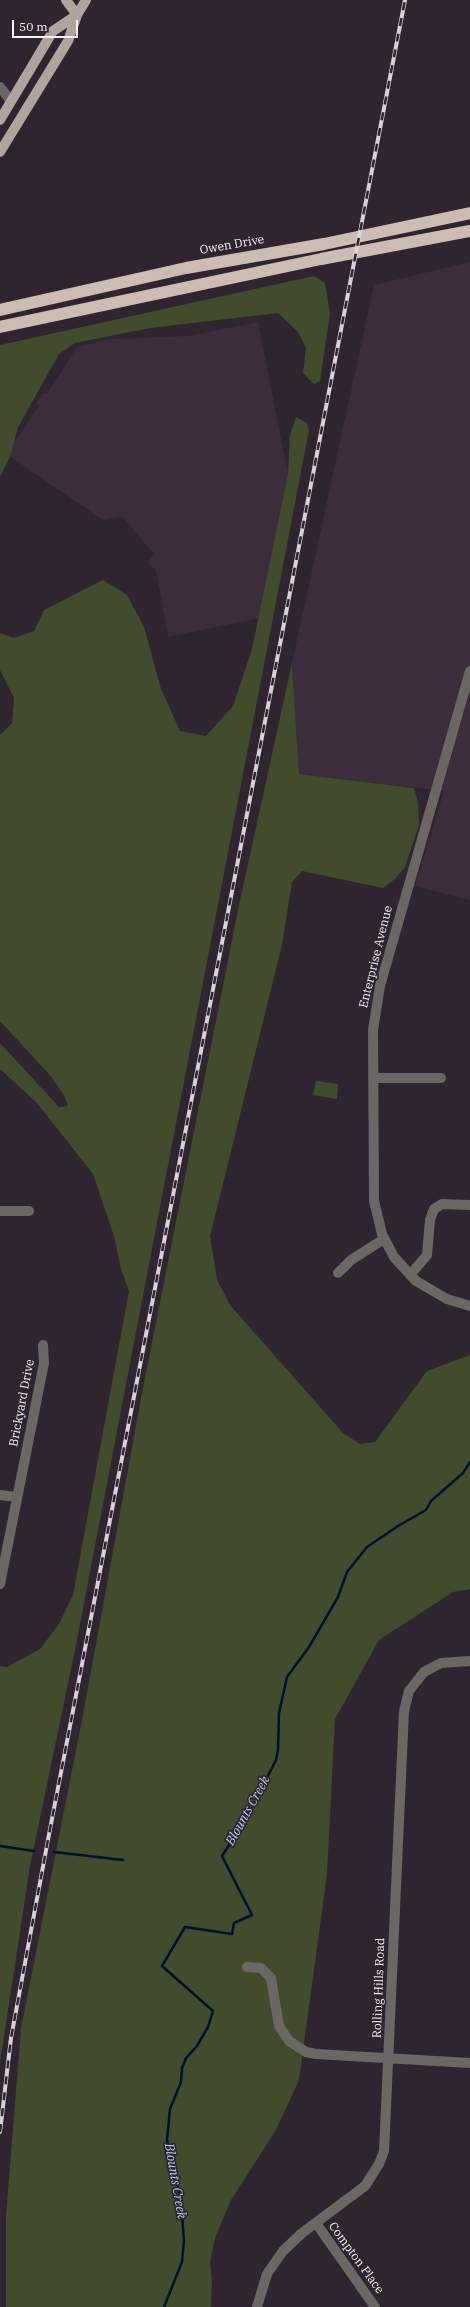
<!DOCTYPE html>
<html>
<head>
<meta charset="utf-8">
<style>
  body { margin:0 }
  #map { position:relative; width:470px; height:2307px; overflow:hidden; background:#2f2530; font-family:"IBM Plex Serif",serif }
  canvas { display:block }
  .scale { position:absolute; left:12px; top:20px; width:66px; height:18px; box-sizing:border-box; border:2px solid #f7f0f7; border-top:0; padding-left:5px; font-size:12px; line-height:14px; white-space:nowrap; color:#f7f0f7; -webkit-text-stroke:3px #2f2530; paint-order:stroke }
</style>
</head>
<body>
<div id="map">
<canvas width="470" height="2307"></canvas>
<div class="scale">50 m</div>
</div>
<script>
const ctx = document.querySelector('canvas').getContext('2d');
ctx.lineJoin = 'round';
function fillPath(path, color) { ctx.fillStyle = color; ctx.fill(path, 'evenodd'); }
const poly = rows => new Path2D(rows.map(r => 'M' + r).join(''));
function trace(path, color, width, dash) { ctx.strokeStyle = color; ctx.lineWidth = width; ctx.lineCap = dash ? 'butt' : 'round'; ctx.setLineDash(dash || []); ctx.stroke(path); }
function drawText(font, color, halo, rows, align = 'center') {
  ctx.font = font + ' "IBM Plex Serif",serif'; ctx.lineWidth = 3.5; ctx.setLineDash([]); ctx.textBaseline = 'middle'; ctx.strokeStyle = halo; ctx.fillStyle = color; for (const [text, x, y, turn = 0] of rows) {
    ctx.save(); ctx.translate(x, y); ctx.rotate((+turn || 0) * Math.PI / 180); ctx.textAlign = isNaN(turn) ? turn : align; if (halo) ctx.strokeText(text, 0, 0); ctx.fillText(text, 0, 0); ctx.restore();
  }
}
fillPath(poly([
  [470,262,470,900,415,886,444,791,299,774,292,663,374,285],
  [258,322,288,474,260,618,168,637,156,570,147,562,154,554,122,516,103,520,6,454,39,406,36,403,43,393,47,394,77,347,112,339,188,336]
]), '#3b2d3c');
fillPath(poly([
  [314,276,325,283,330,313,320,381,314,384,303,373,306,348,298,332,278,313,150,328,75,343,59,354,18,427,10,457,0,477,0,345],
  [296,417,307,423,309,430,76,1645,30,1866,0,2063,0,1666,7,1667,40,1649,59,1624,73,1595,129,1291,121,1269,114,1236,93,1174,37,1103,0,1069,0,1043,59,1107,68,1106,64,1095,49,1074,0,1021,0,735,12,723,14,698,0,670,0,633,14,638,34,631,44,610,103,580,127,595,144,627,161,689,180,731,206,736,233,706,252,649,288,474,290,435],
  [292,663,299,774,414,788,418,802,419,825,405,867,395,879,383,888,302,871,292,882,282,945,210,1236,217,1280,230,1305,343,1433,360,1444,375,1442,427,1371,470,1355,470,1589,453,1592,379,1640,335,1719,327,1874,299,2080,276,2130,231,2200,215,2238,210,2262,212,2280,211,2307,6,2307,6,2216,21,2028,82,1720,142,1393,239,905],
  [316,1081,338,1084,337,1099,313,1095]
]), '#404c2b');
trace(poly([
  [0,1846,34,1851],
  [54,1852,123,1860],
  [164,2307,182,2262,184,2241,181,2201,167,2140,170,2109,181,2082,182,2068,186,2058,197,2046,208,2027,213,2011,162,1966,185,1927,232,1934,234,1923,252,1915,222,1856,247,1817,276,1760,278,1750,279,1713,287,1677,309,1647,338,1597,347,1572,367,1547,398,1526,426,1510,431,1501,463,1473,470,1462]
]), '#001033', 2.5);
trace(poly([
  [0,87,11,101],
  [470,671,380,986,373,1030,374,1201,382,1234,394,1257,416,1281,447,1299,470,1306],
  [374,1078,441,1078],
  [0,1211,29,1211],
  [338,1273,351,1260,384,1239],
  [410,1275,427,1255,430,1220,434,1209,442,1204,470,1205],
  [0,1495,16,1497],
  [0,1584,44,1363,43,1345],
  [247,1967,261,1968,271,1978,279,2026,289,2041,306,2052,316,2054,470,2063],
  [316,2223,375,2307],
  [257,2307,267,2274,283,2251,302,2233,365,2186,379,2164,384,2151,404,1711,409,1691,424,1672,441,1663,470,1661]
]), '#6d6763', 10);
trace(poly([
  [66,0,77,15],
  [0,120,53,31,77,15],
  [0,152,68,41,77,15,86,0]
]), '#b1a49c', 10);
trace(poly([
  [0,310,186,268,324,244,470,213],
  [0,327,321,259,470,231]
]), '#ccbcb2', 12);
const rail = poly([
  [0,2132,11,2038,50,1829,405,0]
]);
trace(rail, '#d9d1d9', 4);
trace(rail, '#2f2530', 2.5, [8]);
drawText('12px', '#f7f0f7', '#2f2530', [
  ["Owen Drive",232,245,-10],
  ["Enterprise Avenue",376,957,-76],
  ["Brickyard Drive",22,1403,-79],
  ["Rolling Hills Road",379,1988,-88],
  ["Compton Place",356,2258,54]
]);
drawText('italic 13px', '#b2cff6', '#2f2530', [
  ["Blounts Creek",248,1811,-61],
  ["Blounts Creek",175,2181,80]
]);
</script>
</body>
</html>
